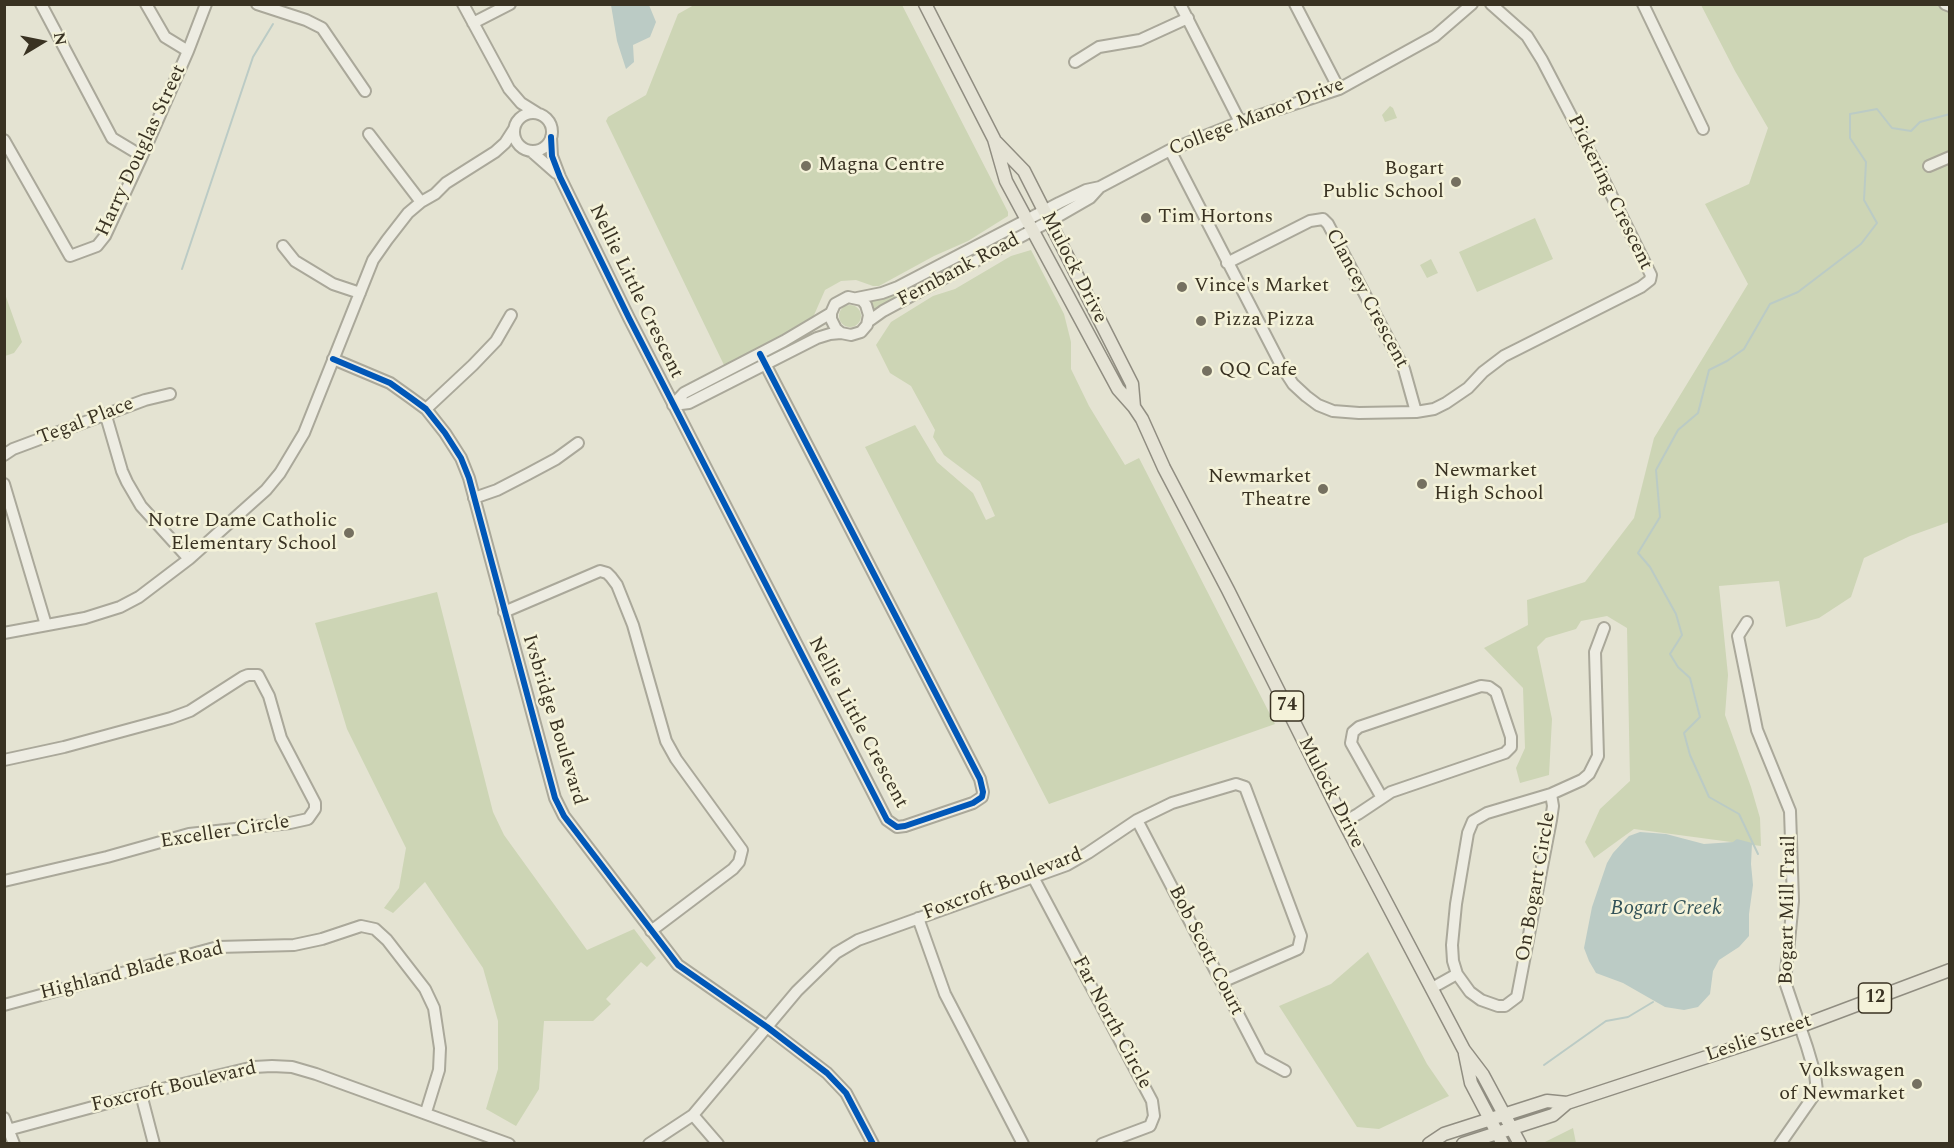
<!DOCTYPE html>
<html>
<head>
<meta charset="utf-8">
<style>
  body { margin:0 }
  #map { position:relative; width:1954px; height:1148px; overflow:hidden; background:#e4e3d2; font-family:Spectral,serif }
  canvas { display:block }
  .frame { position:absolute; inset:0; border:6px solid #393222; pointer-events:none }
  .north { position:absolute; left:12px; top:12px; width:60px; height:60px; -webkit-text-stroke:4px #f4f2d9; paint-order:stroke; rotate:80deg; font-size:16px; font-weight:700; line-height:24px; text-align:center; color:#393222 }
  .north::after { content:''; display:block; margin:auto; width:21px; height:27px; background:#393222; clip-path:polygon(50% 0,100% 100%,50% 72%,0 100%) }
</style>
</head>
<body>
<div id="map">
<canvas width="1954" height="1148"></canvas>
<div class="frame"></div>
<div class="north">N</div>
</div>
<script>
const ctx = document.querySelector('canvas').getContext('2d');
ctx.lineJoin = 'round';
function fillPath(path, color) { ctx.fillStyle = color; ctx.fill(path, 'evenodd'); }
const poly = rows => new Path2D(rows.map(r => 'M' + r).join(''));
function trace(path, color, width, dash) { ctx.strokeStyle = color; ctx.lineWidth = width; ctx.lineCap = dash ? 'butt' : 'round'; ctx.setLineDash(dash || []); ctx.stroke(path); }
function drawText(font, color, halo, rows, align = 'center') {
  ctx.font = font + ' Spectral,serif'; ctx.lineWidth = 5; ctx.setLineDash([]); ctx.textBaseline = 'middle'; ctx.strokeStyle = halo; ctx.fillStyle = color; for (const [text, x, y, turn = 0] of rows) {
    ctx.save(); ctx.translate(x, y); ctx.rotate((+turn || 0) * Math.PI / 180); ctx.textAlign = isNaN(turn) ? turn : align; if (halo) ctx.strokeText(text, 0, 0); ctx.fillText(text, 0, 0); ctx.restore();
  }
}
fillPath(poly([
  [694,5,902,5,1008,212,1008,216,968,241,934,256,879,286,873,286,856,280,841,281,825,290,811,322,724,365,606,121,608,117,646,95,678,14],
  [1701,5,1949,5,1949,522,1910,536,1864,558,1851,597,1819,618,1786,627,1779,581,1719,586,1728,675,1725,715,1751,787,1760,818,1761,846,1634,829,1594,858,1585,842,1600,809,1630,781,1627,628,1607,616,1581,621,1576,629,1546,638,1537,647,1552,719,1549,775,1520,783,1516,768,1525,748,1523,688,1484,648,1528,625,1527,600,1585,582,1634,518,1654,438,1748,284,1705,204,1749,184,1768,128,1735,71],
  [1390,106,1393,108,1397,118,1385,122,1382,115],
  [1535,218,1553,259,1477,292,1459,252],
  [1031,250,1064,314,1071,342,1071,369,1089,406,1125,465,1139,458,1275,724,1049,804,865,447,915,425,937,462,973,493,986,520,995,516,980,482,944,455,933,437,935,430,911,386,890,373,876,345,891,322,933,296,955,289,1011,256],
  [1431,259,1438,273,1427,278,1420,265],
  [945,268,899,298,873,312,868,298],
  [5,294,22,342,14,353,5,356],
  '839 316a11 11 0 1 1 22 0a11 11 0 1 1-22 0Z',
  [437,592,493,812,504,835,587,950,634,929,656,958,647,967,641,962,606,999,611,1004,593,1021,544,1021,539,1089,516,1126,486,1109,498,1069,498,1021,483,968,425,882,393,913,384,908,399,888,406,848,347,729,315,623],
  [1368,952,1427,1064,1449,1096,1379,1129,1357,1127,1279,1006,1331,984],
  [1573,1128,1576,1143,1543,1143]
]), '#cdd5b5');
fillPath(poly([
  [611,5,649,5,656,22,650,37,633,45,634,62,626,69,617,41],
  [1640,832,1666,834,1704,844,1733,842,1737,839,1752,843,1751,864,1753,885,1749,914,1749,936,1739,947,1719,960,1713,971,1710,994,1698,1007,1684,1010,1665,1007,1623,983,1596,973,1589,961,1584,948,1592,907,1607,863,1613,853,1624,841,1629,836]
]), '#bbcbc5');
trace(poly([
  [182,269,253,57,273,24],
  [1758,854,1739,814,1709,797,1690,755,1684,733,1700,717,1690,678,1678,667,1670,654,1682,635,1676,614,1650,567,1638,553,1660,517,1656,470,1678,430,1698,413,1709,370,1727,361,1744,349,1770,304,1798,292,1861,244,1877,223,1864,200,1866,162,1850,138,1850,114,1877,109,1892,128,1911,131,1920,122,1950,114],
  [1544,1065,1606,1021,1628,1017,1653,1002]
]), '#bbcbc5', 2);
const minor = poly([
  [41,4,112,138,142,156],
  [146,4,165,37,188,51],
  [257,4,306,20,322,28,365,91],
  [463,4,509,89,521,103,537,113],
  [1180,4,1240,122],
  [1295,4,1339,89],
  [1643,4,1703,129],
  [1945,4,1950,6],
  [473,23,510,4],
  [1075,62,1099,47,1140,40,1188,18],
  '514 132a19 19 0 1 1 38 0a19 19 0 1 1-38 0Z',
  [369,134,421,202],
  [551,137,552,156,560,177,629,318,887,820,897,827,905,826,973,803,982,797,983,792,980,779,760,354],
  [4,140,70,256,97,246,105,236,142,156,188,51,206,4],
  [1170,150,1282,367,1293,384,1306,396,1318,405,1333,411,1359,413,1416,412,1434,409,1446,403,1468,388,1483,372,1504,356,1641,287,1650,280,1651,275,1592,156,1542,60,1527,36,1491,4],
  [531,151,556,173],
  [1929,166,1950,157],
  [283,246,295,261,333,284,360,293],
  [1227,263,1310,221,1323,219,1328,224,1404,369,1416,412],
  [857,298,882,293,898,287,1059,203,1086,190,1100,187,1170,150,1240,122,1339,89,1435,36,1472,4],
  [869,321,883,311,1057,217,1090,198,1100,187],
  [333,359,390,383,411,398,426,409,445,433,461,458,469,478,555,798,564,816,678,965,767,1027,827,1073,846,1093,873,1144],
  [673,405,689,403,817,338,830,334,841,333,851,335,861,332,867,325,869,315,866,305,862,300,848,297,835,304,831,313,831,319,836,329,841,333],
  [673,405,684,393,784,341,831,313],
  [426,409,473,365,496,341,511,315],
  [106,416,122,471,127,482,141,506,189,559],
  [4,455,13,449,88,421,145,400,170,394],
  [4,484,46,625],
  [474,498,497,490,528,474,556,459,578,443],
  [504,612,600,571,607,573,611,577,617,585,633,625,666,741,676,759,742,850,739,862,733,869,651,931],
  [1747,622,1738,636,1757,730,1790,811,1793,901,1785,982,1807,1047,1815,1074,1817,1091,1780,1144],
  [4,633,85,618,120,607,139,597,189,559,266,490,280,473,304,433,373,260,387,240,408,213,421,202,435,194,446,183,495,152,505,143,514,129],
  [4,760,64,747,171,718,190,711,243,677,248,675,258,675,269,696,281,738,315,803,315,809,308,819,290,823,189,834,107,857,4,881],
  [1551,794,1553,806,1551,820,1517,997,1505,1006,1498,1006,1481,1000,1470,992,1457,974,1453,961,1452,945,1456,904,1468,833,1473,821,1487,813,1551,794,1582,780,1589,774,1598,756,1595,652,1604,628],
  [1137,820,1261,1058,1285,1071],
  [1344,822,1358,814,1391,792,1505,753,1511,747,1511,737,1496,692,1489,687,1481,686,1359,727,1353,732,1351,743,1382,798],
  [1033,877,1152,1101,1154,1116,1150,1126,1102,1144],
  [918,918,945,994,1023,1144],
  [1432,988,1457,974],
  [4,1005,218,947,294,945,322,939,361,926,375,929,387,940,425,989,434,1008,440,1048,439,1070,426,1112],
  [141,1094,154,1144],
  [693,1115,718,1144],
  [4,1118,14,1144],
  [4,1131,141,1094,254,1067,272,1066,292,1067,316,1074,509,1144],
  [649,1144,693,1115,797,991,836,953,858,940,1067,865,1088,853,1137,820,1172,803,1236,784,1245,787,1301,936,1298,949,1222,982]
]);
const major = poly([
  [925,4,994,139,1006,181,1118,389,1134,407,1142,419,1164,468,1228,590,1344,822,1464,1050,1483,1075,1520,1144],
  [996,142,1024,171,1132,384,1134,407],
  [1465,1054,1471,1083,1503,1144],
  [1429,1144,1444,1134,1547,1101,1567,1103,1801,1026,1950,970],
  [1463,1144,1553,1115,1567,1103]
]);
trace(minor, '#aaa89a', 14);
trace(major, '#908d81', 15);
trace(minor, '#edece2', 10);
trace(major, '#e5e3d5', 12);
trace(poly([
  [551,137,552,156,560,177,629,318,887,820,897,827,905,826,973,803,982,797,983,792,980,779,760,354],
  [333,359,390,383,411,398,426,409,445,433,461,458,469,478,555,798,564,816,678,965,767,1027,827,1073,846,1093,873,1144]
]), '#0057b8', 6);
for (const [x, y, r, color] of [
  [806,166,6,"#757060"],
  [1456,182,6,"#757060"],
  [1146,218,6,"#757060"],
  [1182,287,6,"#757060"],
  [1201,321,6,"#757060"],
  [1207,371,6,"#757060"],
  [1422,484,6,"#757060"],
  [1323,489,6,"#757060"],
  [349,533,6,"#757060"],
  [1917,1084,6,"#757060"]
]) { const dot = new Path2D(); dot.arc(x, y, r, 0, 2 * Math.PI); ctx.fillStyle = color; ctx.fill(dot); trace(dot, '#f4f2d9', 2); }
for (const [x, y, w] of [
  [1287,706,33],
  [1875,998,33]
]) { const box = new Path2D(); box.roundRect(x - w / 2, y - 15, w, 30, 4.5); ctx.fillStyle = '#f4f2d9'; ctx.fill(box); trace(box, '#393222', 1.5); }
drawText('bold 18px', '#393222', null, [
  ["74",1287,706],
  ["12",1875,998]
]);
drawText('20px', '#393222', '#f4f2d9', [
  ["College Manor Drive",1257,118,-21],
  ["Harry Douglas Street",142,151,-65],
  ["Pickering Crescent",1609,193,64],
  ["Mulock Drive",1073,268,63],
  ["Fernbank Road",959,271,-28],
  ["Nellie Little Crescent",635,292,64],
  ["Clancey Crescent",1366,299,62],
  ["Tegal Place",86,422,-21],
  ["Ivsbridge Boulevard",553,720,73],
  ["Nellie Little Crescent",857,723,62],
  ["Mulock Drive",1330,793,63],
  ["Exceller Circle",225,833,-9],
  ["Foxcroft Boulevard",1003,885,-21],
  ["On Bogart Circle",1537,887,-80],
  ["Bogart Mill Trail",1789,910,-89],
  ["Bob Scott Court",1205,951,63],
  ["Highland Blade Road",132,972,-14],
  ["Far North Circle",1111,1023,62],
  ["Leslie Street",1759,1039,-19],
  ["Foxcroft Boulevard",174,1088,-13]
]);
drawText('20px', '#393222', '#f4f2d9', [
  ["Magna Centre",818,166],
  ["Bogart",1444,170,"right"],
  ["Public School",1444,193,"right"],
  ["Tim Hortons",1158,218],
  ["Vince's Market",1194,287],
  ["Pizza Pizza",1213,321],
  ["QQ Cafe",1219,371],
  ["Newmarket",1434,472],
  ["High School",1434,495],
  ["Newmarket",1311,478,"right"],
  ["Theatre",1311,501,"right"],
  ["Notre Dame Catholic",337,522,"right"],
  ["Elementary School",337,545,"right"],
  ["Volkswagen",1905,1072,"right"],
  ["of Newmarket",1905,1095,"right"]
], 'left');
drawText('italic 21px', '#325258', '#f4f2d9', [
  ["Bogart Creek",1666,910]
]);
</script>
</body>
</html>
